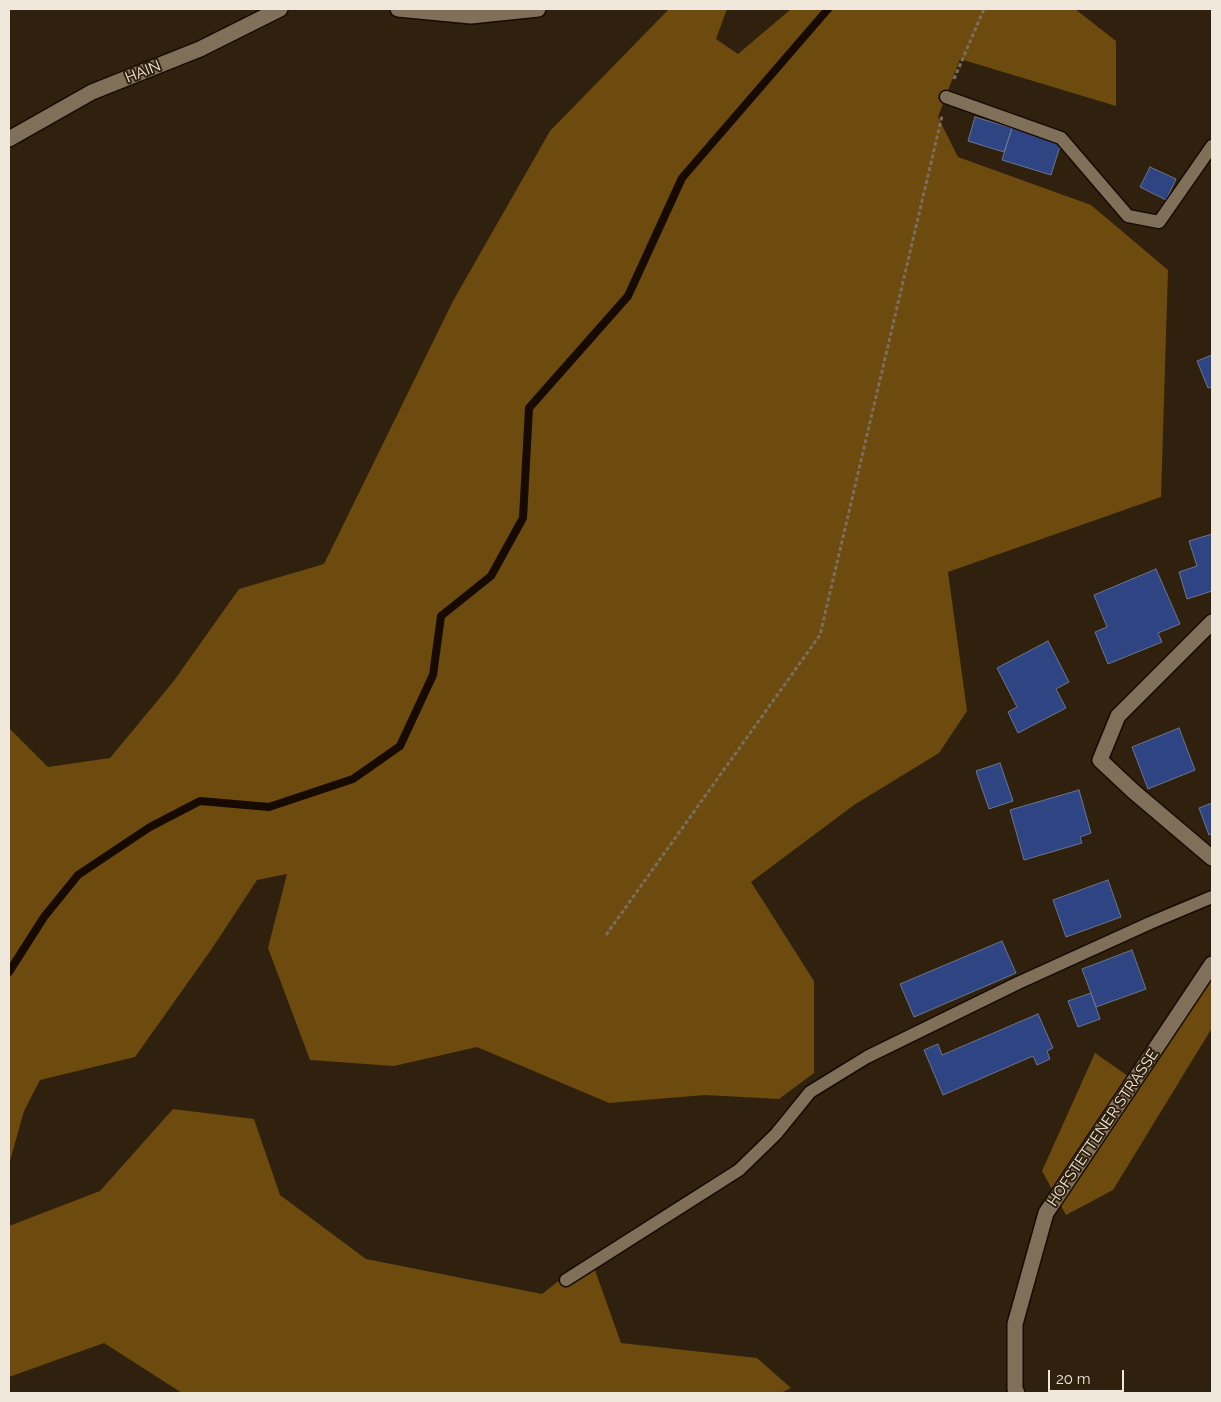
<!DOCTYPE html>
<html>
<head>
<meta charset="utf-8">
<style>
  body { margin:0 }
  #map { position:relative; width:1221px; height:1402px; overflow:hidden; background:#2f210d; font-family:Raleway,sans-serif }
  canvas { display:block }
  .frame { position:absolute; inset:0; border:10px solid #f1e8dc; pointer-events:none }
  .scale { position:absolute; left:1048px; top:1370px; width:76px; height:22px; box-sizing:border-box; border:2px solid #f1e8dc; border-top:0; padding-left:6px; font-size:15px; line-height:18px; white-space:nowrap; color:#f1e8dc; -webkit-text-stroke:4px #2f210d; paint-order:stroke }
</style>
</head>
<body>
<div id="map">
<canvas width="1221" height="1402"></canvas>
<div class="frame"></div>
<div class="scale">20 m</div>
</div>
<script>
const ctx = document.querySelector('canvas').getContext('2d');
ctx.lineJoin = 'round';
function fillPath(path, color) { ctx.fillStyle = color; ctx.fill(path, 'evenodd'); }
const poly = rows => new Path2D(rows.map(r => 'M' + r).join(''));
function trace(path, color, width, dash) { ctx.strokeStyle = color; ctx.lineWidth = width; ctx.lineCap = dash ? 'butt' : 'round'; ctx.setLineDash(dash || []); ctx.stroke(path); }
function drawText(font, color, halo, rows, align = 'center') {
  ctx.font = font + ' Raleway,sans-serif'; ctx.lineWidth = 4; ctx.setLineDash([]); ctx.textBaseline = 'middle'; ctx.strokeStyle = halo; ctx.fillStyle = color; for (const [text, x, y, turn = 0] of rows) {
    ctx.save(); ctx.translate(x, y); ctx.rotate((+turn || 0) * Math.PI / 180); ctx.textAlign = isNaN(turn) ? turn : align; if (halo) ctx.strokeText(text, 0, 0); ctx.fillText(text, 0, 0); ctx.restore();
  }
}
fillPath(poly([
  [669,9,727,9,716,39,738,54,791,9,1075,9,1116,41,1116,106,960,59,938,117,958,157,1091,205,1168,270,1161,497,948,572,967,711,939,753,854,805,751,882,814,981,814,1073,779,1099,705,1095,609,1103,477,1047,394,1066,310,1060,268,948,287,874,257,880,211,950,135,1057,40,1080,24,1111,10,1161,9,1171,9,728,48,767,110,758,173,682,239,589,324,564,453,301,550,131],
  [1212,977,1212,1028,1113,1190,1066,1215,1042,1171,1095,1053,1141,1085],
  [173,1109,254,1119,280,1195,366,1259,542,1294,590,1256,621,1343,757,1358,791,1388,781,1393,182,1393,104,1343,9,1377,9,1226,100,1191]
]), '#6d4a0d');
trace(poly([
  [9,972,44,917,78,875,150,827,200,801,269,807,353,779,400,746,433,675,441,616,491,576,523,518,529,408,628,296,682,178,828,9]
]), '#170a00', 8);
const building = poly([
  [975,117,1012,128,1004,152,968,141,975,117],
  [1012,128,1061,143,1051,175,1002,160,1012,128],
  [1150,167,1176,179,1166,200,1140,187,1150,167],
  [1212,355,1212,387,1208,388,1197,361,1212,355],
  [1212,534,1212,591,1187,599,1179,572,1197,566,1189,541,1212,534],
  [1156,569,1180,624,1158,633,1162,642,1108,664,1095,632,1107,627,1094,595,1156,569],
  [1048,641,1069,682,1056,689,1066,708,1018,733,1008,712,1017,707,997,668,1048,641],
  [1179,728,1195,770,1148,789,1132,747,1179,728],
  [1000,763,1013,801,989,809,976,771,1000,763],
  [1079,790,1091,833,1080,837,1082,843,1024,860,1010,810,1079,790],
  [1212,803,1212,834,1209,835,1199,808,1212,803],
  [1108,880,1121,917,1066,937,1053,900,1108,880],
  [1002,941,1016,973,914,1017,900,984,1002,941],
  [1132,950,1146,989,1096,1007,1082,969,1132,950],
  [1091,993,1100,1019,1078,1027,1068,1001,1091,993],
  [1038,1014,1053,1048,1047,1051,1050,1059,1037,1065,1033,1056,943,1095,924,1050,938,1044,942,1055,1038,1014]
]);
fillPath(building, '#2f4583');
trace(building, '#6b758d', 1);
const lane = poly([
  [946,97,1061,138,1128,216,1159,222,1212,146],
  [566,1280,739,1170,776,1134,810,1092,867,1057,1018,983,1150,923,1212,897]
]);
const street = poly([
  [398,9,471,16,538,9],
  [9,139,92,92,200,49,280,9],
  [1212,622,1118,716,1100,760,1133,791,1212,858],
  [1017,1393,1015,1389,1015,1324,1046,1213,1212,964]
]);
trace(lane, '#170a00', 15);
trace(street, '#170a00', 18);
trace(poly([
  [954,79,984,9],
  [606,935,820,635,942,116]
]), '#7a6e5d', 3, [4, 2.5]);
trace(lane, '#807059', 12);
trace(street, '#807059', 15);
drawText('15px', '#f1e8dc', '#2f210d', [
  ["HAIN",143,72,-22],
  ["HOFSTETTENER STRASSE",1103,1128,-56]
]);
</script>
</body>
</html>
